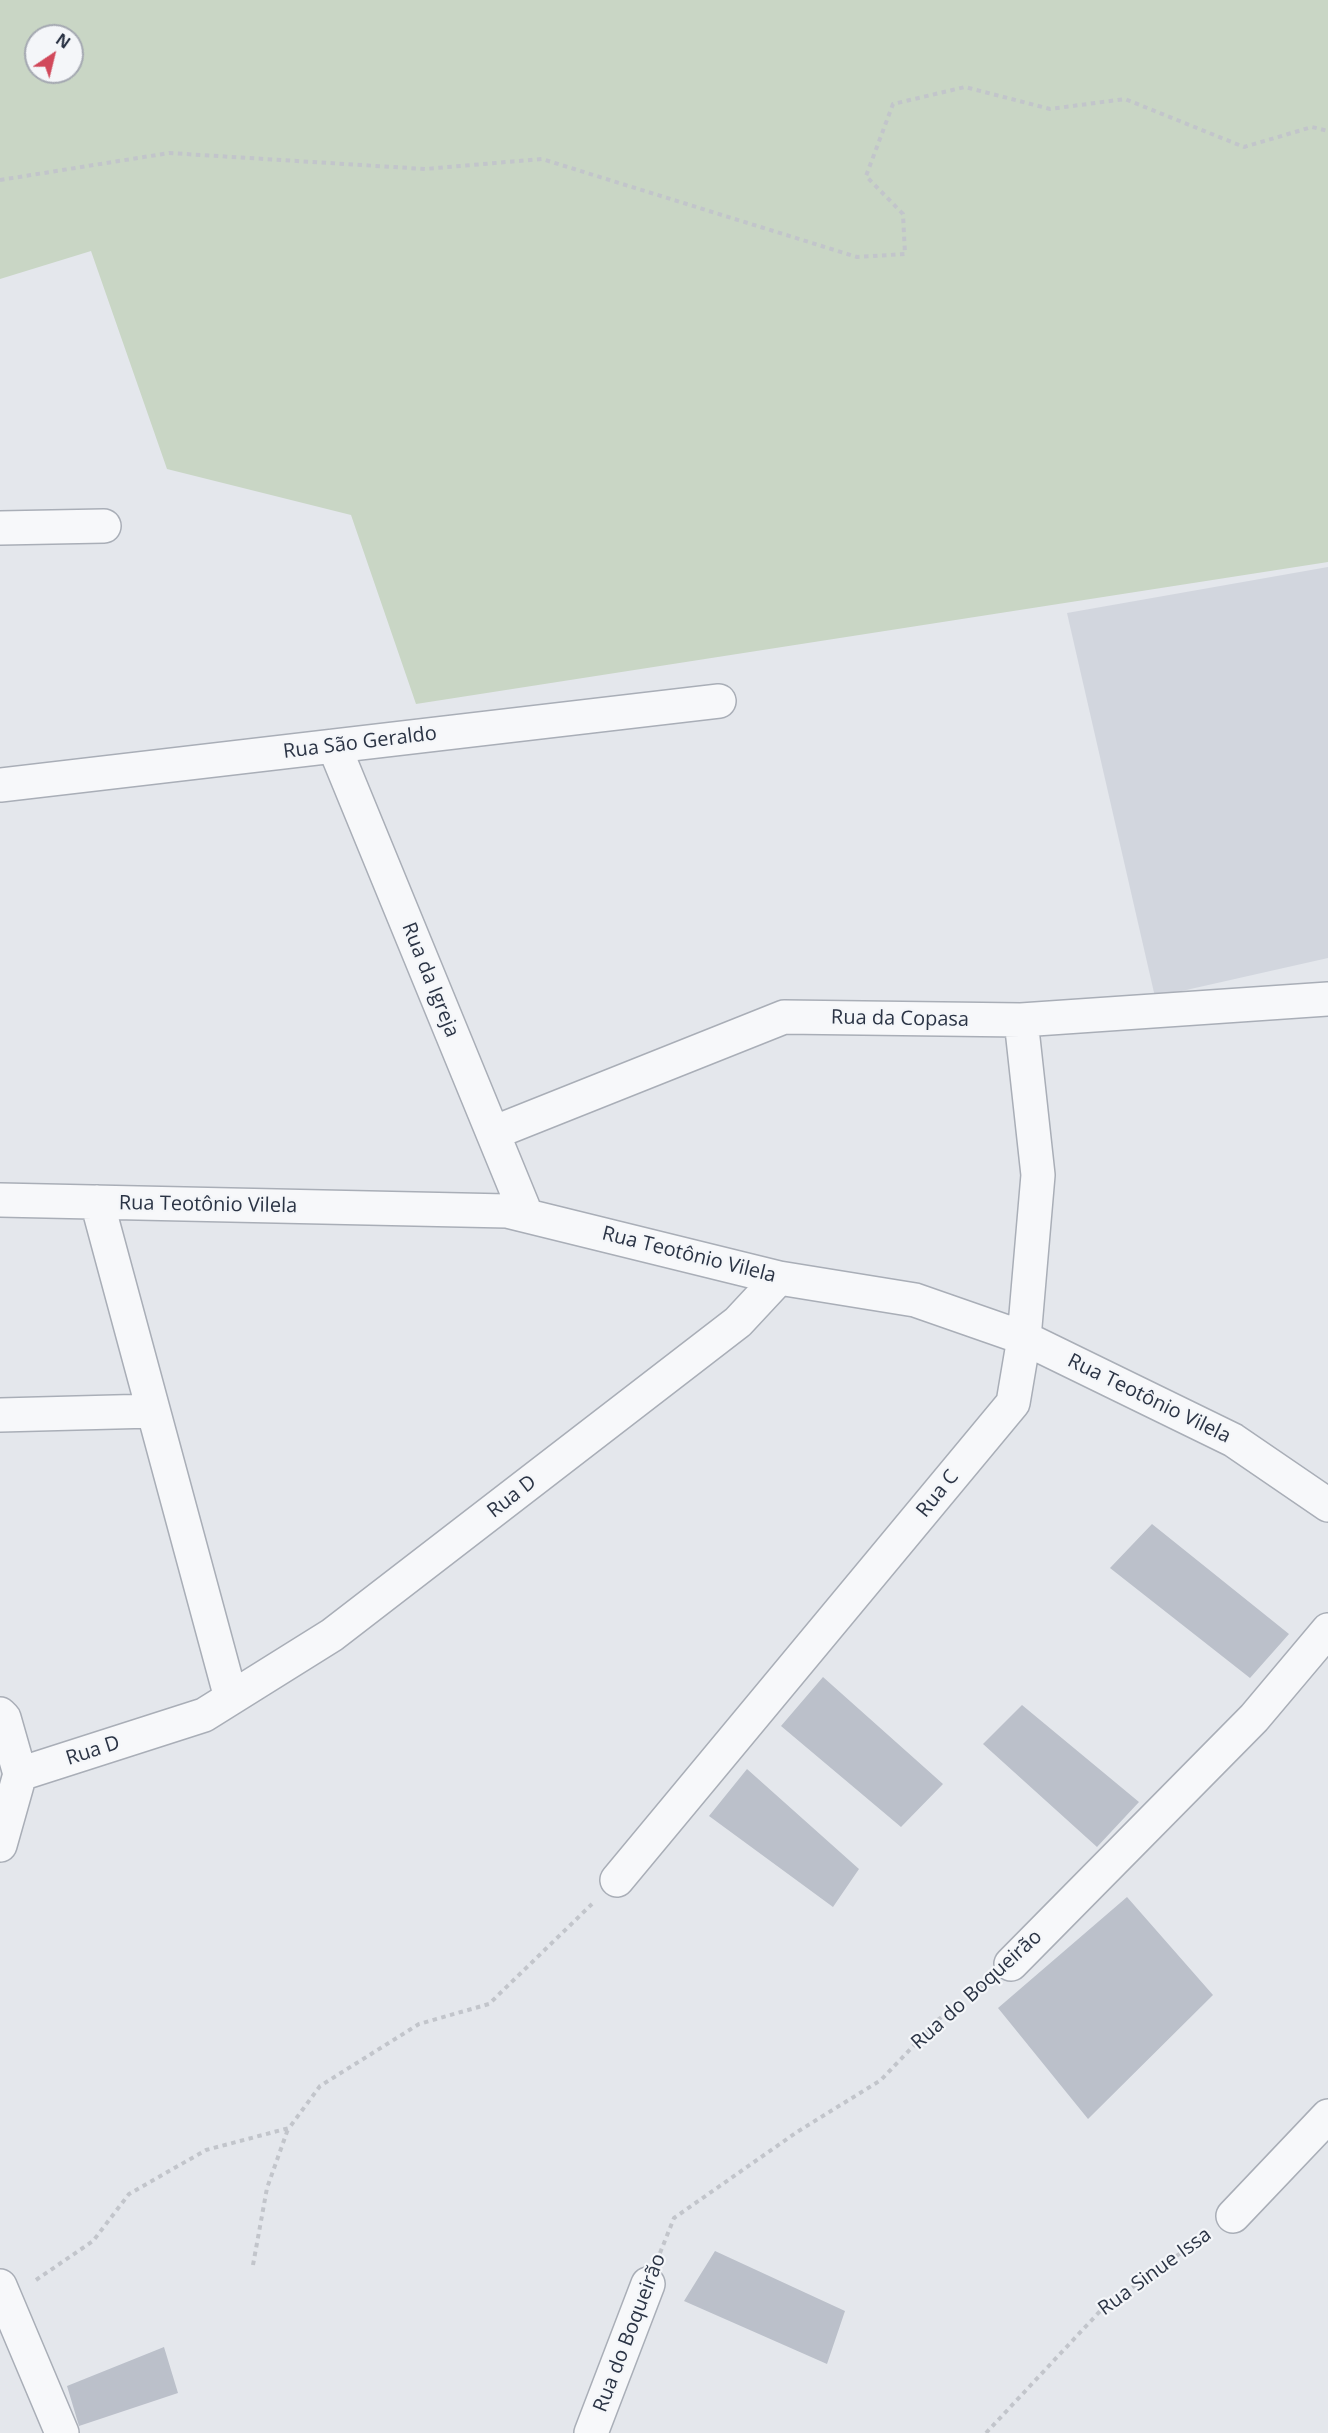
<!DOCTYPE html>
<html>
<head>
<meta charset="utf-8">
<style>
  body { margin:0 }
  #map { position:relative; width:1328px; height:2433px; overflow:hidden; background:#e4e7ec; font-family:"Open Sans",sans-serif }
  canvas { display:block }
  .north { position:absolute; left:24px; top:24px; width:60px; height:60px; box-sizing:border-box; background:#f4f6f9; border:2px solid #a4a8b1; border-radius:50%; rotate:35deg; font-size:16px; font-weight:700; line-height:24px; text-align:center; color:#2b3445 }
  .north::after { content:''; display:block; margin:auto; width:21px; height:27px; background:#d1495b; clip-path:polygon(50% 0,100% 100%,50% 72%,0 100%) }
</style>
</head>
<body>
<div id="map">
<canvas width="1328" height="2433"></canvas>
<div class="north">N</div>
</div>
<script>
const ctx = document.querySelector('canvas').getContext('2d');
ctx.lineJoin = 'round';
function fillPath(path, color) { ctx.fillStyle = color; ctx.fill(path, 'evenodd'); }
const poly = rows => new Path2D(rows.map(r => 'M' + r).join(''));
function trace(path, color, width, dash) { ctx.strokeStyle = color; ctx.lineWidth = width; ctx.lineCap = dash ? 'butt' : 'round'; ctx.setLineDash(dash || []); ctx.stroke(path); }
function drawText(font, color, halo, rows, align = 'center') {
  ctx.font = font + ' "Open Sans",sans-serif'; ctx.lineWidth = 4.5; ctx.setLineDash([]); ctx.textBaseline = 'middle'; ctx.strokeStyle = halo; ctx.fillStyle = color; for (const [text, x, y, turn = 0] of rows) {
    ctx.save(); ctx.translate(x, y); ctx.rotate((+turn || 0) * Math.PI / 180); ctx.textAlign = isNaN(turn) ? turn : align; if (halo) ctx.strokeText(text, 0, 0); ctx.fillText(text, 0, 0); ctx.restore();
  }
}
fillPath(poly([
  [1328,567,1328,958,1155,997,1067,613]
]), '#d2d6de');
fillPath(poly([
  [0,0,1328,0,1328,562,416,704,351,515,167,469,91,251,0,279],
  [36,36,72,36,72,72,36,72]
]), '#c9d6c5');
fillPath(poly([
  [1152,1524,1289,1634,1250,1678,1110,1568],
  [823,1677,943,1784,901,1827,781,1726],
  [1022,1705,1139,1802,1097,1847,983,1744],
  [747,1769,859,1869,833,1907,709,1816],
  [1127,1897,1213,1995,1088,2119,998,2008],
  [715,2251,845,2311,827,2364,684,2301],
  [164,2347,178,2393,79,2426,67,2386]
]), '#bbc0ca');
const minor = poly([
  [0,528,104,526],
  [334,746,526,1214],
  [0,785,719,701],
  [493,1133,784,1017,1021,1020,1328,999],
  [0,1200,507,1211,779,1278,915,1300,1024,1338,1233,1440,1328,1505],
  [97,1202,231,1698],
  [0,1415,153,1411],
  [0,1714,4,1718,20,1774,0,1845],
  [20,1774,204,1715,332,1635,738,1322,779,1278],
  [617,1880,1013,1403,1024,1338,1038,1175,1021,1020],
  [1011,1964,1254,1718,1328,1630],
  [1233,2216,1328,2116],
  [0,2286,62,2433],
  [591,2433,648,2284]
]);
trace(minor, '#a9aeb7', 36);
trace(poly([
  [0,180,169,153,425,169,542,159,857,257,905,254,903,214,866,176,893,104,965,87,1050,109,1125,99,1244,147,1312,127,1328,131],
  [660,2253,674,2218,797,2132,881,2080,939,2019,984,1985],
  [253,2265,267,2188,288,2129],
  [36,2280,93,2241,129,2194,206,2150,289,2128,320,2086,419,2024,489,2004,592,1904],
  [986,2433,1103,2308,1205,2236]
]), '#c2c5cb', 4, [4.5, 4.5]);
trace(minor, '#f7f8fa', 33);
drawText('20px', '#2b3445', '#f4f6f9', [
  ["Rua São Geraldo",360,743,-7],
  ["Rua da Igreja",430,980,68],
  ["Rua da Copasa",900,1019,1],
  ["Rua Teotônio Vilela",208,1205,1],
  ["Rua Teotônio Vilela",689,1255,14],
  ["Rua Teotônio Vilela",1149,1399,26],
  ["Rua C",938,1494,-51],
  ["Rua D",512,1497,-38],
  ["Rua D",93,1751,-18],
  ["Rua do Boqueirão",977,1990,-42],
  ["Rua Sinue Issa",1155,2272,-36],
  ["Rua do Boqueirão",630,2333,-69]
]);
</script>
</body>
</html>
